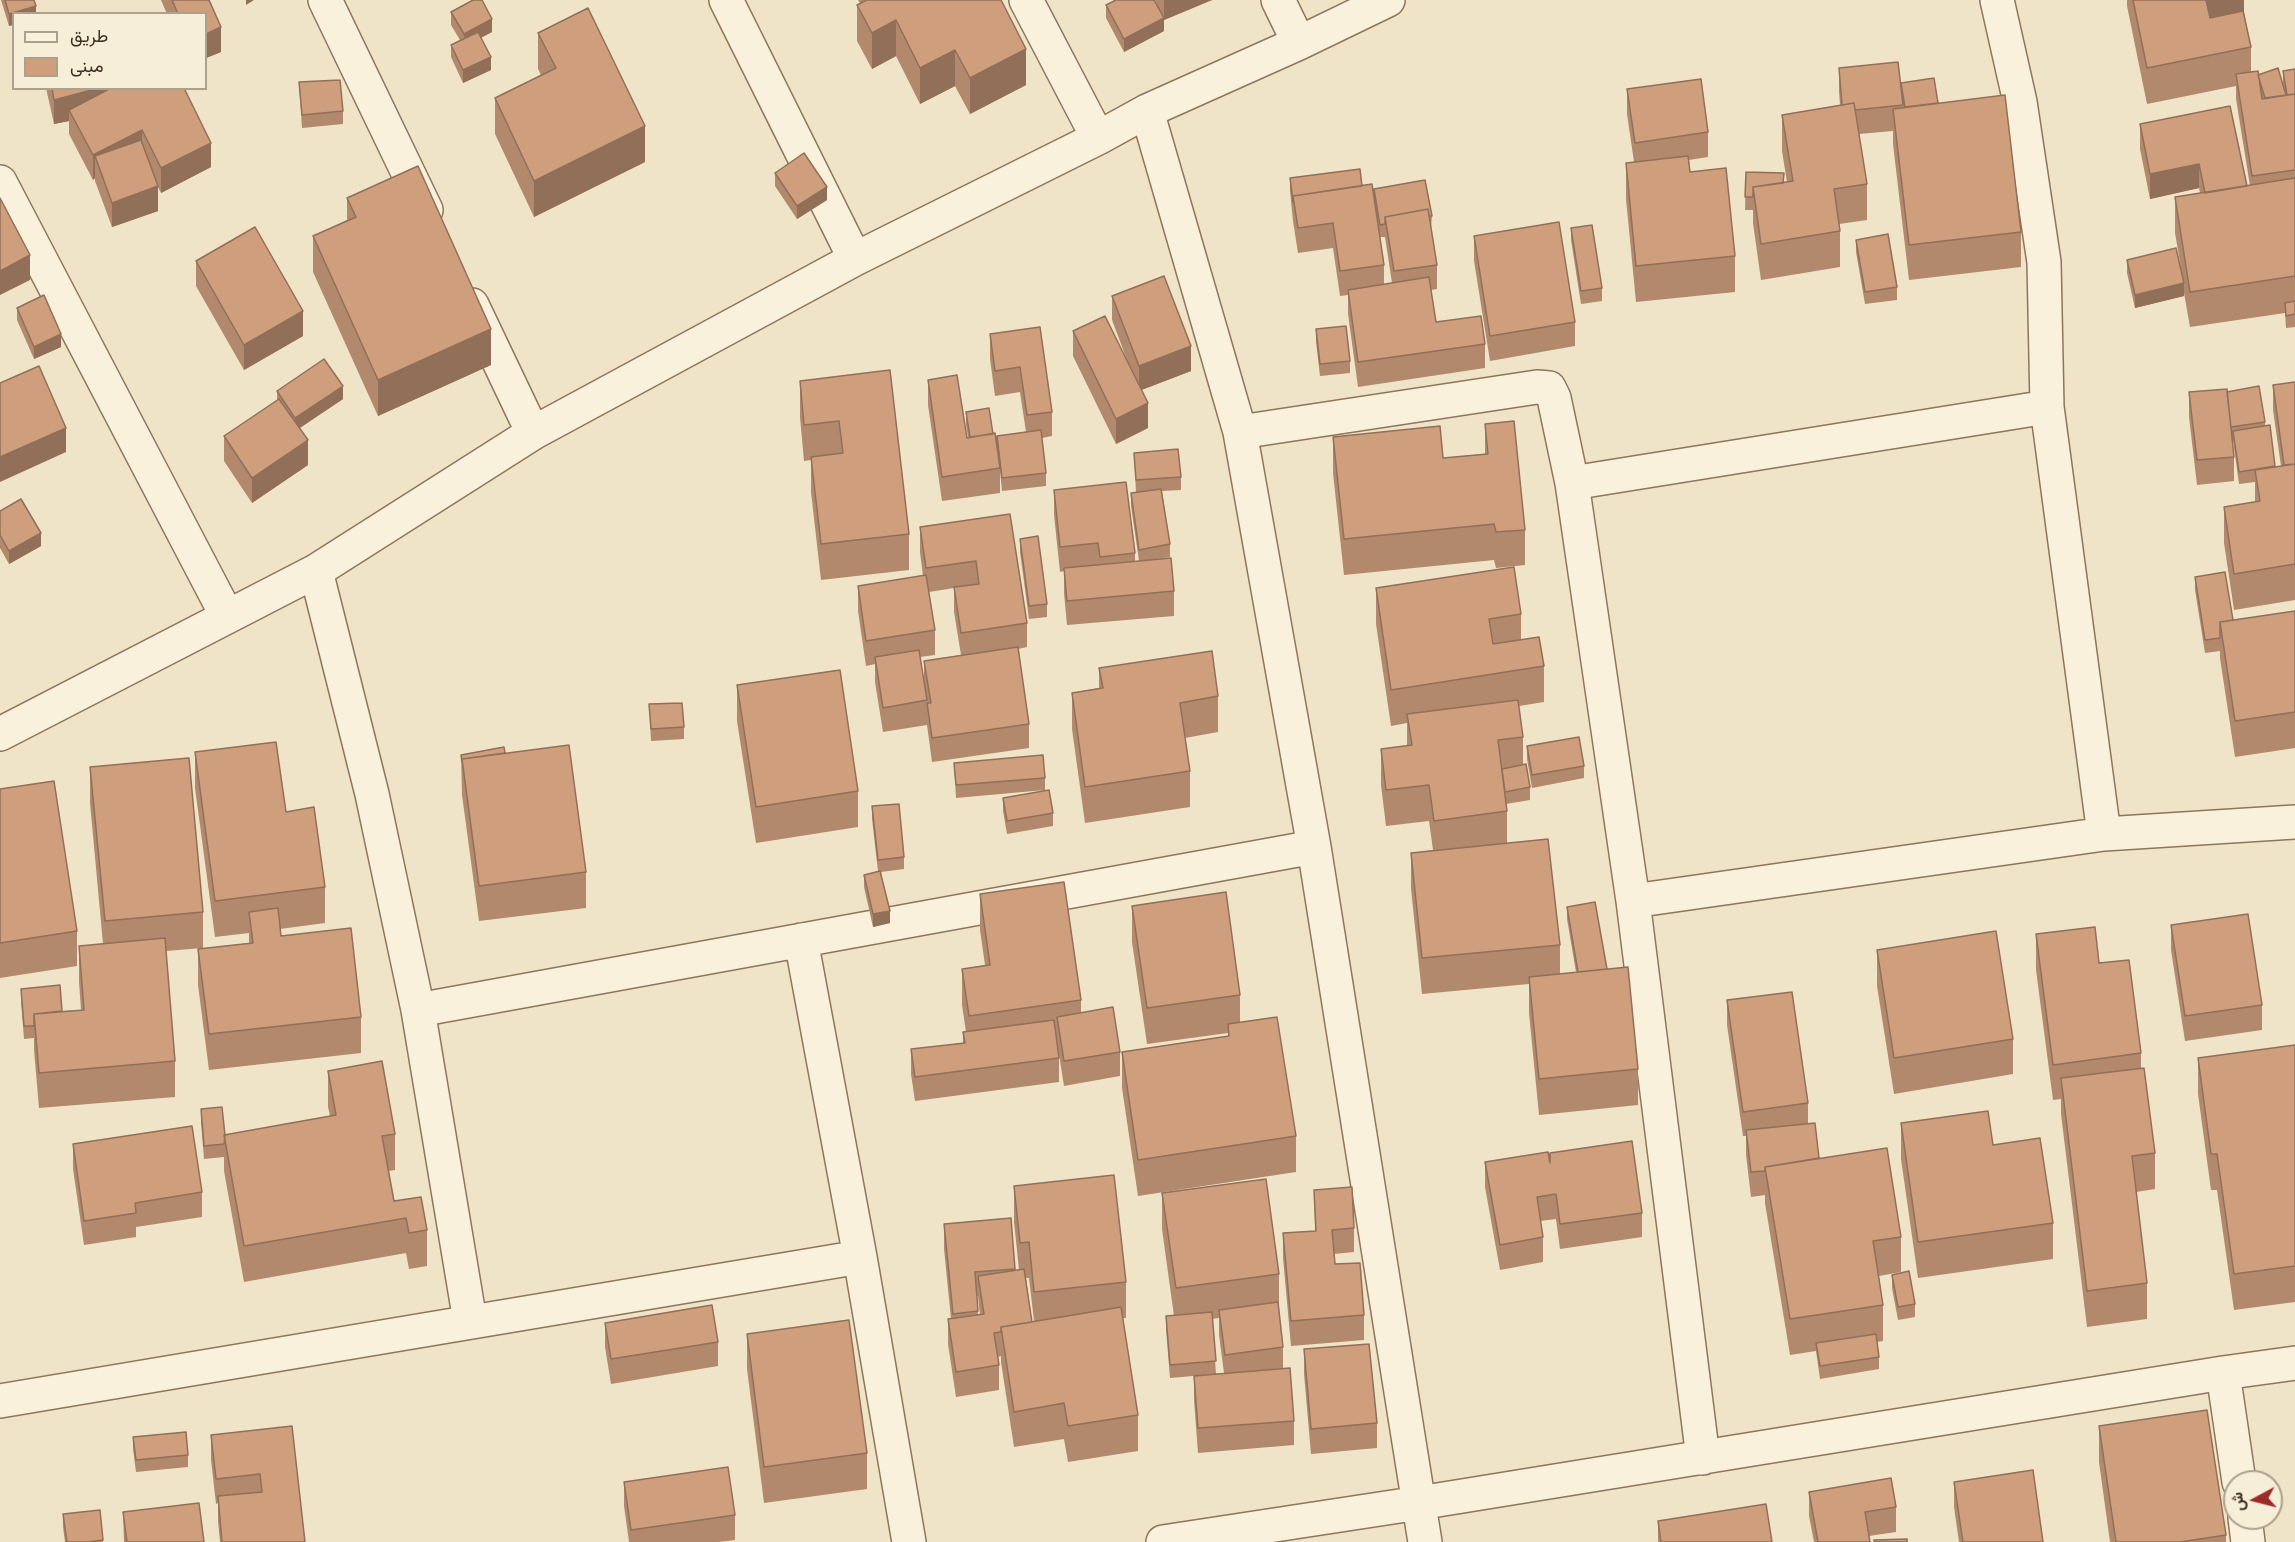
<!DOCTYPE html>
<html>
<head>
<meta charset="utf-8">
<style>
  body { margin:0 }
  #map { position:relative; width:2295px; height:1542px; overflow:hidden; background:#f0e4c8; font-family:"Noto Serif",Vazirmatn,serif }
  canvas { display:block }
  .legend { position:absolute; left:12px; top:12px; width:195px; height:78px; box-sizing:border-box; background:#f7eed8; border:2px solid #ada18e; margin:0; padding:8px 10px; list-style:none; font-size:18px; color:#3d2e20 }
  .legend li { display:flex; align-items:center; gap:12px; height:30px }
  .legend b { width:30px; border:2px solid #ada18e }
  .north { position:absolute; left:2223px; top:1470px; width:60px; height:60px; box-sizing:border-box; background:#f7eed8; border:2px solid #ada18e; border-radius:50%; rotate:263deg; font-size:16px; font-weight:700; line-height:24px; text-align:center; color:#3d2e20 }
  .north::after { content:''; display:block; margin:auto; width:21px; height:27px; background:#9e2a2b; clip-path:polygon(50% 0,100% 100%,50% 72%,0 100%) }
</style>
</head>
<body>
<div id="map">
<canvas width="2295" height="1542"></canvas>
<ul class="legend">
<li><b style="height:8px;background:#faf1dc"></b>طريق</li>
<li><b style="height:16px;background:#cf9f7d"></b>مبنى</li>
</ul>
<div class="north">ش</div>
</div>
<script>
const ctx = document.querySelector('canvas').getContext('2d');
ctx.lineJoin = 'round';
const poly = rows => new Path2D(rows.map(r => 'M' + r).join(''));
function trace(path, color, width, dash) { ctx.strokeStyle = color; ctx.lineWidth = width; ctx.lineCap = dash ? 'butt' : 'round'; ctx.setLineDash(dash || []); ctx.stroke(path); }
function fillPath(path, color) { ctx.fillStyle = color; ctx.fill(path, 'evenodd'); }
const minor = poly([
  [325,0,426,210],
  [726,0,855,259],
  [1026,0,1098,138],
  [1278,0,1299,43],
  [1997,0,2020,102,2044,262,2047,407,2104,834],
  [1147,111,1240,432,1314,847,1425,1542],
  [0,182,227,616],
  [472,305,533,433],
  [1240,432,1537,387,1549,388,1554,398,1572,483,1633,901,1703,1458],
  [1572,483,2047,407],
  [316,571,372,794,418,1010,470,1321],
  [0,734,316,571,533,433,855,259,1098,138,1147,111,1299,43,1388,0],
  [1633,901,2104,834,2295,822],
  [801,940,860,1257,909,1542],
  [418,1010,1314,847],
  [2223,1373,2239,1482],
  [0,1401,860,1257],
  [2245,1518,2248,1542],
  [1163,1542,1419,1503,2223,1373,2295,1363]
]);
trace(minor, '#8d765c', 36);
trace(minor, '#faf1dc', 33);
fillPath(poly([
  [1,0,34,0,36,14,9,26],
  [161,0,209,0,221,52,206,58,206,14,167,14],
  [858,0,1001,0,1026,85,970,114,955,86,920,104,896,56,872,69,857,41,857,5,860,3],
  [1155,0,1212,0,1164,20,1164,31,1124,52,1106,18,1106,5,1159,9],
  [2127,0,2244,0,2244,12,2251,47,2251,72,2258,75,2285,94,2283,83,2283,71,2295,69,2295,327,2286,328,2285,313,2190,327,2184,293,2184,296,2135,308,2127,273,2127,260,2181,268,2175,233,2175,197,2200,193,2199,188,2150,199,2140,149,2140,124,2247,186,2250,186,2236,99,2236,86,2147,104,2127,6],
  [451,12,492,32,481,37,491,70,463,83,451,57,451,45,460,40,451,25],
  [538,33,645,162,534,217,495,134,495,98,541,75,538,69],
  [1839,68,1901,94,1901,83,1938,103,2021,232,2021,267,1909,280,1893,144,1893,131,1859,134,1867,184,1867,220,1839,224,1840,231,1840,267,1761,280,1753,223,1753,210,1745,210,1746,172,1784,182,1787,182,1782,151,1782,115,1840,105,1839,92],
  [299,82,343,111,343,124,302,128],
  [46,88,184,88,211,167,161,193,156,183,158,211,112,227,95,181,95,178,93,180,69,134,69,121,54,124],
  [1627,89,1708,132,1708,157,1689,160,1690,172,1735,256,1735,292,1636,302,1626,199,1626,163,1634,162,1627,114],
  [775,173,827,200,797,219,775,186],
  [1290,178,1362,186,1374,194,1432,216,1431,228,1437,265,1437,289,1431,290,1436,322,1485,344,1485,368,1358,387,1348,314,1348,295,1340,296,1333,248,1298,253,1293,221,1290,191],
  [1378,226,1380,237,1385,237,1392,283,1384,284,1384,265],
  [347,198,491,365,378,416,313,272,313,236,347,220],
  [1571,228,1602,288,1602,301,1581,304,1571,240],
  [1474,236,1575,322,1575,346,1490,361,1474,261],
  [1856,240,1897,287,1897,300,1865,304,1856,252],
  [196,261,303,336,244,370,196,286],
  [1112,296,1191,371,1141,390,1148,428,1116,444,1073,356,1073,331,1130,368,1112,320],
  [17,308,61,347,34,359,17,320],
  [1040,327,1052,412,1052,436,1042,438,1046,473,1046,486,1002,491,1000,471,1000,493,942,501,928,405,928,380,967,438,968,437,966,425,966,412,993,434,997,448,997,436,1026,432,1020,392,995,396,990,359,990,334],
  [1316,329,1350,361,1350,373,1320,376,1316,342],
  [890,370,909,534,909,570,821,580,811,492,811,460,804,461,800,417,800,381],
  [2295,382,2295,600,2234,610,2224,543,2224,507,2255,502,2255,482,2239,484,2233,440,2232,440,2234,457,2234,481,2197,485,2189,417,2189,392,2227,392,2265,422,2265,426,2275,467,2281,466,2273,410,2273,385],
  [277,391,343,399,300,428,308,465,252,503,224,461,224,436,277,400],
  [1485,424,1525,530,1525,565,1496,568,1494,560,1344,575,1333,473,1333,437,1443,458,1485,454],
  [1134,453,1181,477,1181,490,1162,491,1170,544,1170,557,1157,559,1174,591,1174,616,1067,625,1064,593,1064,571,1060,572,1054,515,1054,490,1135,553,1135,561,1139,561,1131,506,1131,493,1136,493],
  [0,511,41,546,9,564,0,548],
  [1010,514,1027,623,1027,647,1018,649,1029,724,1029,748,932,762,927,725,883,732,875,682,875,664,866,666,858,611,858,586,923,576,920,552,920,527],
  [954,588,954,612,961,655,924,661,924,680,920,657,935,655,935,630,929,592],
  [1020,539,1047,604,1047,617,1029,619,1020,552],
  [2195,577,2233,620,2295,611,2295,748,2235,757,2220,658,2220,651,2205,653,2195,590],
  [1376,588,1521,614,1521,640,1544,666,1544,702,1519,706,1523,737,1523,765,1530,787,1530,800,1506,804,1507,811,1507,843,1560,945,1560,974,1576,972,1567,919,1567,907,1607,969,1638,1069,1638,1105,1539,1115,1529,1013,1529,984,1422,994,1411,889,1411,853,1433,850,1429,821,1386,826,1381,785,1381,749,1407,746,1407,723,1391,726,1376,624],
  [1099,668,1218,696,1218,732,1185,738,1190,771,1190,807,1085,823,1072,729,1072,693,1099,688],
  [737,685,858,791,858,827,756,843,737,721],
  [649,704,684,727,684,739,651,741],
  [1527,746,1584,766,1584,778,1532,788,1527,759],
  [195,752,286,812,325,887,325,923,280,929,281,936,361,1017,361,1053,209,1070,198,985,198,949,249,943,249,933,215,937,195,788],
  [461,755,586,872,586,908,479,921,462,795],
  [954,763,1045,778,1045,790,956,798],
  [90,767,203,912,203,948,166,951,175,1061,175,1097,39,1108,34,1050,34,1038,24,1039,21,1001,21,989,62,1011,81,1010,79,982,79,946,103,944,90,803],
  [0,789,77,931,77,966,0,978],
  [1003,798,1053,813,1053,826,1007,834,1003,811],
  [872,806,904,857,904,869,881,872,890,923,873,927,864,887,864,875,878,871,872,819],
  [980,894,1081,1000,1081,1012,1120,1052,1120,1076,1064,1086,1057,1042,1059,1058,1059,1082,915,1101,911,1074,911,1049,963,1043,963,1032,966,1032,962,1005,962,969,985,965,980,930],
  [1132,906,1240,995,1240,1022,1296,1136,1296,1172,1138,1196,1122,1088,1122,1052,1228,1036,1228,1033,1147,1044,1132,942],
  [2171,925,2262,1005,2262,1030,2185,1041,2171,950],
  [2036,934,2099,963,2141,1053,2141,1068,2155,1153,2155,1189,2136,1192,2147,1283,2147,1319,2087,1327,2061,1114,2061,1099,2053,1100,2036,970],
  [1877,950,2013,1039,2013,1074,1894,1094,1877,986],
  [1727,1000,1808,1103,1808,1123,1819,1158,1901,1237,1901,1272,1879,1276,1883,1305,1883,1341,1877,1342,1879,1357,1879,1369,1820,1379,1816,1351,1790,1355,1765,1203,1765,1195,1751,1197,1746,1155,1746,1136,1743,1136,1727,1025],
  [2295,1045,2295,1302,2234,1310,2217,1190,2211,1190,2198,1094,2198,1058],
  [328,1071,395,1134,395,1170,388,1171,394,1201,427,1230,427,1266,409,1269,406,1253,244,1282,224,1171,224,1157,204,1159,201,1122,201,1109,225,1135,330,1116,328,1107],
  [1901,1123,1993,1145,2053,1223,2053,1259,1918,1278,1901,1159],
  [73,1144,202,1192,202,1217,136,1227,136,1237,84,1245,73,1169],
  [1550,1161,1642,1213,1642,1237,1560,1249,1556,1219,1540,1221,1543,1237,1543,1262,1500,1270,1485,1187,1485,1162],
  [1014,1186,1126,1282,1126,1318,1123,1318,1138,1415,1138,1451,1068,1462,1064,1439,1014,1447,1001,1362,1001,1356,998,1357,999,1365,999,1390,956,1397,948,1344,948,1319,951,1319,944,1249,944,1224,1011,1218,1015,1270,1019,1270,1014,1222],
  [1026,1278,1029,1278,1034,1321,1032,1322],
  [977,1296,978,1296,980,1315,978,1315],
  [1314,1190,1354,1228,1354,1252,1334,1254,1335,1264,1364,1315,1364,1340,1291,1346,1283,1258,1283,1233,1315,1231],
  [1162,1193,1279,1274,1279,1310,1283,1347,1283,1369,1294,1421,1294,1445,1198,1453,1194,1400,1194,1376,1224,1373,1219,1335,1219,1318,1212,1319,1216,1374,1170,1378,1166,1329,1166,1316,1174,1316,1162,1229],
  [1892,1275,1915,1304,1915,1317,1898,1320,1892,1288],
  [605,1323,718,1342,718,1366,611,1384,605,1347],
  [747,1334,867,1453,867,1489,764,1503,747,1369],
  [1304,1349,1377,1423,1377,1448,1311,1454,1304,1374],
  [292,1426,305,1542,220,1542,218,1521,218,1503,216,1504,211,1460,211,1435],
  [2099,1426,2226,1535,2226,1542,2110,1542,2099,1462],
  [133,1437,188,1455,188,1467,136,1472,133,1449],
  [624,1482,735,1515,735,1540,719,1542,629,1542,624,1506],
  [1954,1482,2043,1542,1959,1542,1954,1507],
  [1809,1492,1896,1507,1896,1532,1869,1536,1870,1542,1814,1542,1809,1516],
  [123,1512,204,1542,124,1542],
  [63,1514,103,1540,103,1542,65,1542,63,1527],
  [1658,1521,1772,1542,1658,1542]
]), '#b2896c');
fillPath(poly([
  [246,0,254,0,246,5],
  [1164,0,1212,0,1164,20],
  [2204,0,2244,0,2244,17,2204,26],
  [36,6,36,14,14,14,14,25,9,26,9,14],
  [1164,18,1164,31,1124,52,1124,39],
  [492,19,492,32,464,47,464,34],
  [896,20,896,56,872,69,872,33],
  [221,27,221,52,206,58,206,34],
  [1026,49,1026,85,970,114,970,78],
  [955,50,955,86,920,104,920,68],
  [491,57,491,70,463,83,463,70],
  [99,88,113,88,69,110,69,121,54,124,54,100],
  [645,126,645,162,534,217,534,181],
  [142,130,142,155,95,156,95,178,93,180,93,155],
  [211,143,211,167,161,193,161,168],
  [2199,164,2199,188,2150,199,2150,174],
  [158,186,158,211,112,227,112,203],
  [827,187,827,200,797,219,797,206],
  [30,255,30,280,0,295,0,271],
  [2184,283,2184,296,2135,308,2135,295],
  [303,311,303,336,244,370,244,345],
  [491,329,491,365,378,416,378,380],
  [61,334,61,347,34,359,34,347],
  [1191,346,1191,371,1139,391,1139,366],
  [343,386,343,399,295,431,295,418],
  [1148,403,1148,428,1116,444,1116,419],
  [66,428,66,452,0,482,0,457],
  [308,440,308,465,252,503,252,478],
  [41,533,41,546,9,564,9,551],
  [890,911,890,923,873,927,873,914]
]), '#916f58');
const building = poly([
  [5,0,34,0,36,6,9,14,5,0],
  [172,0,209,0,221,27,206,34,206,14,178,14,172,0],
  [473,0,482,0,492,19,464,34,451,12,473,0],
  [867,0,1001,0,1026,49,970,78,955,50,920,68,896,20,872,33,857,5,867,0],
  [1116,0,1154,0,1164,18,1124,39,1106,5,1116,0],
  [2133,0,2206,0,2210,18,2243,11,2251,47,2147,68,2133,0],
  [588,8,645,126,534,181,495,98,556,68,538,33,588,8],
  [478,32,491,57,463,70,451,45,478,32],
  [1898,62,1903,105,1855,110,1854,103,1842,105,1839,68,1898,62],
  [2278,68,2286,95,2265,98,2258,75,2278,68],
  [2295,69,2295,94,2287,95,2283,71,2295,69],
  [2258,71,2262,99,2295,94,2295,170,2252,176,2236,74,2258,71],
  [1934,78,1938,103,1905,107,1901,83,1934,78],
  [1701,79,1708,132,1635,143,1627,89,1701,79],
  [340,80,343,111,302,115,299,82,340,80],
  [52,88,99,88,54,100,52,88],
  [111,88,184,88,211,143,161,168,142,130,93,155,69,110,111,88],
  [2005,95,2021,232,1909,245,1893,109,2005,95],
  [1854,103,1867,184,1834,189,1840,231,1761,244,1753,187,1793,181,1782,115,1854,103],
  [2230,106,2247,186,2205,193,2199,164,2150,174,2140,124,2230,106],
  [141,140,158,186,112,203,95,156,141,140],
  [804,153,827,187,797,206,775,173,804,153],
  [1688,156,1690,172,1726,168,1735,256,1636,266,1626,163,1688,156],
  [418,166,491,329,378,380,313,236,356,217,347,198,418,166],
  [1360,169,1362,186,1293,196,1293,202,1290,178,1360,169],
  [1746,172,1784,173,1783,183,1753,187,1753,197,1745,197,1746,172],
  [2295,178,2295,276,2190,292,2175,197,2295,178],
  [1425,180,1432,216,1429,216,1428,209,1385,217,1385,224,1380,225,1374,189,1425,180],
  [1372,184,1384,265,1340,271,1333,223,1298,228,1293,196,1372,184],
  [0,198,30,255,0,271,0,198],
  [1428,209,1437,265,1394,271,1385,217,1428,209],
  [1559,222,1575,322,1490,336,1474,236,1559,222],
  [1592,225,1602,288,1581,291,1571,228,1592,225],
  [255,227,303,311,244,345,196,261,255,227],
  [1888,234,1897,287,1865,292,1856,240,1888,234],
  [2176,248,2184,283,2135,295,2127,260,2176,248],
  [1164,276,1191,346,1139,366,1112,296,1164,276],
  [1429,277,1436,322,1481,316,1485,344,1358,362,1348,290,1429,277],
  [44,295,61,334,34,347,17,308,44,295],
  [2295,301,2295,314,2286,316,2285,303,2295,301],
  [1105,316,1148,403,1116,419,1073,331,1105,316],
  [1346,326,1350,361,1320,364,1316,329,1346,326],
  [1040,327,1052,412,1027,415,1020,367,995,371,990,334,1040,327],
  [324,359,343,386,295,418,277,391,324,359],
  [39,366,66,428,0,457,0,383,39,366],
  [890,370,909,534,821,544,811,457,843,453,839,421,804,425,800,381,890,370],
  [957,375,967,438,995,433,1000,468,942,477,928,380,957,375],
  [2295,382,2295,464,2284,465,2273,385,2295,382],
  [2259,386,2265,422,2231,427,2227,392,2259,386],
  [2227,389,2234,457,2197,460,2189,392,2227,389],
  [279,399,308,440,252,478,224,436,279,399],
  [989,408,993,434,970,437,966,412,989,408],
  [1514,421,1525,530,1496,532,1494,524,1344,539,1333,437,1440,426,1443,458,1488,454,1485,424,1514,421],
  [2270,425,2275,466,2239,472,2233,431,2270,425],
  [1041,430,1046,473,1002,478,997,436,1041,430],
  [1178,449,1181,477,1136,480,1134,453,1178,449],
  [2295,464,2295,564,2234,574,2224,507,2260,501,2255,470,2295,464],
  [1126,482,1135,553,1100,557,1098,543,1060,547,1054,490,1126,482],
  [1161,489,1170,544,1139,550,1131,493,1161,489],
  [21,499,41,533,9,551,0,535,0,511,21,499],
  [1010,514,1027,623,961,633,954,587,979,584,976,561,926,568,920,527,1010,514],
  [1038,536,1047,604,1029,606,1020,539,1038,536],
  [1171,558,1174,591,1067,601,1064,568,1171,558],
  [1514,567,1521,614,1489,619,1493,644,1539,637,1544,666,1391,690,1376,588,1514,567],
  [2225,572,2233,620,2220,622,2220,638,2205,640,2195,577,2225,572],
  [926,575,935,630,866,641,858,586,926,575],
  [2295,611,2295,712,2235,721,2220,622,2295,611],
  [1018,647,1029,724,932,738,927,703,931,703,924,661,1018,647],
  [919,650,927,700,883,708,875,657,919,650],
  [1212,651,1218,696,1180,703,1190,771,1085,787,1072,693,1103,688,1099,668,1212,651],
  [840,670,858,791,756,807,737,685,840,670],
  [1518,700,1523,737,1498,740,1507,811,1434,821,1429,785,1386,790,1381,749,1412,745,1407,714,1518,700],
  [682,703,684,727,651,729,649,704,682,703],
  [1579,737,1584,766,1532,775,1527,746,1579,737],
  [276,742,286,812,314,807,325,887,215,901,195,752,276,742],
  [569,745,586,872,479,886,462,759,569,745],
  [504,747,505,753,462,759,462,762,461,755,504,747],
  [1043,755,1045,778,956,785,954,763,1043,755],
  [189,758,203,912,105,921,90,767,189,758],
  [1526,764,1530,787,1505,792,1502,769,1526,764],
  [54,781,77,931,0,943,0,789,54,781],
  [1049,790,1053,813,1007,821,1003,798,1049,790],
  [899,804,904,857,878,860,872,806,899,804],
  [1548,839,1560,945,1422,958,1411,853,1548,839],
  [880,871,890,911,873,914,864,875,880,871],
  [1064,882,1081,1000,969,1016,962,969,990,965,980,894,1064,882],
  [1226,892,1240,995,1147,1008,1132,906,1226,892],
  [1595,902,1607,969,1578,972,1567,907,1595,902],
  [278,908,281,936,351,928,361,1017,209,1034,198,949,253,943,249,912,278,908],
  [2248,914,2262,1005,2185,1016,2171,925,2248,914],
  [2095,927,2099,963,2129,960,2141,1053,2053,1065,2036,934,2095,927],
  [1996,931,2013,1039,1894,1058,1877,950,1996,931],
  [165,938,175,1061,39,1073,34,1014,84,1010,79,946,165,938],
  [1628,967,1638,1069,1539,1079,1529,977,1628,967],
  [60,985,62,1011,34,1014,34,1026,24,1026,21,989,60,985],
  [1792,992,1808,1103,1743,1112,1727,1000,1792,992],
  [1113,1007,1120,1052,1064,1061,1057,1017,1113,1007],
  [1277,1017,1296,1136,1138,1160,1122,1052,1229,1036,1228,1024,1277,1017],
  [1054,1020,1059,1058,915,1077,911,1049,965,1043,963,1032,1054,1020],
  [2295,1045,2295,1266,2234,1274,2217,1154,2211,1154,2198,1058,2295,1045],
  [382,1061,395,1134,382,1136,394,1201,421,1197,427,1230,409,1233,406,1218,244,1246,224,1135,336,1115,328,1071,382,1061],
  [2144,1068,2155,1153,2132,1156,2147,1283,2087,1291,2061,1078,2144,1068],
  [222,1107,225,1135,224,1144,204,1146,201,1109,222,1107],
  [1988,1111,1993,1145,2040,1138,2053,1223,1918,1242,1901,1123,1988,1111],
  [1815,1123,1819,1158,1765,1167,1765,1171,1751,1172,1746,1130,1815,1123],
  [192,1126,202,1192,135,1203,136,1213,84,1221,73,1144,192,1126],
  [1632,1141,1642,1213,1560,1224,1556,1194,1537,1197,1543,1237,1500,1245,1485,1162,1548,1152,1550,1163,1550,1153,1632,1141],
  [1887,1148,1901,1237,1873,1241,1883,1305,1790,1319,1765,1167,1887,1148],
  [1114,1175,1126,1282,1034,1292,1029,1242,1020,1243,1014,1186,1114,1175],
  [1266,1179,1279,1274,1176,1288,1162,1193,1266,1179],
  [1352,1187,1354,1228,1332,1230,1335,1264,1360,1263,1364,1315,1291,1321,1283,1233,1316,1231,1314,1190,1352,1187],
  [1011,1218,1015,1269,975,1272,978,1311,953,1314,944,1224,1011,1218],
  [1024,1269,1032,1322,1001,1327,1001,1332,994,1333,999,1365,956,1372,948,1319,984,1314,978,1276,1024,1269],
  [1909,1271,1915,1304,1898,1307,1892,1275,1909,1271],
  [1278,1302,1283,1347,1225,1355,1219,1310,1278,1302],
  [712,1305,718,1342,611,1359,605,1323,712,1305],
  [1121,1307,1138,1415,1068,1426,1064,1403,1014,1412,1001,1327,1121,1307],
  [1212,1312,1216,1361,1170,1365,1166,1316,1212,1312],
  [849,1320,867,1453,764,1467,747,1334,849,1320],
  [1876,1334,1879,1357,1820,1366,1816,1343,1876,1334],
  [1369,1344,1377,1423,1311,1429,1304,1349,1369,1344],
  [1290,1368,1294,1421,1198,1428,1194,1376,1290,1368],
  [2207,1410,2226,1535,2180,1542,2116,1542,2099,1426,2207,1410],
  [292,1426,305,1542,222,1542,218,1496,262,1492,260,1474,216,1479,211,1435,292,1426],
  [186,1432,188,1455,136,1460,133,1437,186,1432],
  [728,1467,735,1515,631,1530,624,1482,728,1467],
  [2033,1470,2043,1542,1963,1542,1954,1482,2033,1470],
  [1891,1478,1896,1507,1865,1512,1870,1542,1818,1542,1809,1492,1891,1478],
  [199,1503,204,1542,127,1542,123,1512,199,1503],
  [1766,1504,1772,1542,1661,1542,1658,1521,1766,1504],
  [100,1510,103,1540,88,1542,67,1542,63,1514,100,1510],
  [1907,1539,1907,1542,1874,1542,1874,1540,1907,1539]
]);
fillPath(building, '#cf9f7d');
trace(building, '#916f58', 1.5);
</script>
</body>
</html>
